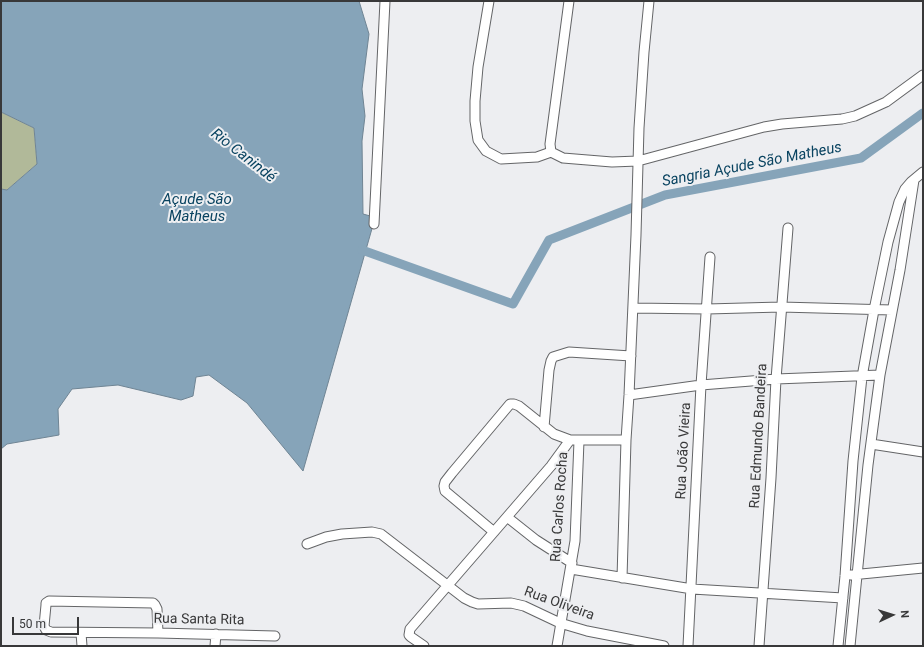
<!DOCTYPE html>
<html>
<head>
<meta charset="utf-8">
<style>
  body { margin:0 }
  #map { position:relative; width:924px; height:647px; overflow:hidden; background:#edeef1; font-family:Roboto,sans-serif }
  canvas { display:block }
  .frame { position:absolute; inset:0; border:2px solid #383839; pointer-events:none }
  .north { position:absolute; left:872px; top:595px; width:40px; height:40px; -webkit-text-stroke:3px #edeef1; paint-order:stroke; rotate:86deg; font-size:11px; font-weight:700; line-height:16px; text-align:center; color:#383839 }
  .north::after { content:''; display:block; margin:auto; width:14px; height:18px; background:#383839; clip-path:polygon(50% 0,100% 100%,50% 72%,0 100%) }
  .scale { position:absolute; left:12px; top:617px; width:67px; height:18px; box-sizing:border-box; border:2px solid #383839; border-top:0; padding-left:5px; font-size:12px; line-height:14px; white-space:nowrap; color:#383839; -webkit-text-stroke:3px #edeef1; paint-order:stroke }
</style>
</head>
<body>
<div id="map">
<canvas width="924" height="647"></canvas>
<div class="frame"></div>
<div class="north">N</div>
<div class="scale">50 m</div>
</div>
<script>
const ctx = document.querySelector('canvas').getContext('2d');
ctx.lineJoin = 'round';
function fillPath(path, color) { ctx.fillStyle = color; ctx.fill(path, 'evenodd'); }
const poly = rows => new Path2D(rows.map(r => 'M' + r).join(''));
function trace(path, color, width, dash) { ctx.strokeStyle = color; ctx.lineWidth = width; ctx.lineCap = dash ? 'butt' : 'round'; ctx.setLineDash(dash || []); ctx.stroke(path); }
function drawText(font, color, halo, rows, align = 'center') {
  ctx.font = font + ' Roboto,sans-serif'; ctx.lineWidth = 4; ctx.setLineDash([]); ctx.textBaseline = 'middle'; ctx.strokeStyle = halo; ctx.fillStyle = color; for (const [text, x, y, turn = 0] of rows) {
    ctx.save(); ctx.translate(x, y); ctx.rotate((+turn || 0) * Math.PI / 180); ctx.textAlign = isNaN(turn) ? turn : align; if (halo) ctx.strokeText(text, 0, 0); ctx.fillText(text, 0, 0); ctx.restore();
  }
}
fillPath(poly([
  [1,112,34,128,37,164,7,190,1,189]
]), '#b1b999');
const water = poly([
  [1,1,359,1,369,34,362,89,365,116,362,141,363,214,374,217,373,225,303,471,247,403,209,375,196,377,193,396,181,400,118,385,72,389,58,409,59,435,7,444,1,449,1,189,7,190,37,164,34,128,1,112,1,1]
]);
fillPath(water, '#86a4b9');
trace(water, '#6f8493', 1);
trace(poly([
  [362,250,513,304,549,240,665,195,861,158,923,113]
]), '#86a4b9', 9);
const minor = poly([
  [489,1,478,67,475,101,475,121,478,140,486,151,501,159,537,157,551,152],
  [569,1,550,144,551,152,563,158,612,162,638,161,764,127,782,124,842,119,855,116,886,102,923,75],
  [374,224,385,1],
  [633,308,707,309,781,307,892,310],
  [629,395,701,385,776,379,880,375],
  [544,427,549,370,551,361,553,357,569,352,631,356],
  [871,444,923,452],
  [507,517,536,540,572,563],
  [494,532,445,491,444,486,445,482,452,473,510,404,514,404,519,406,554,434,570,440,626,440],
  [307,544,326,537,342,534,372,532,381,534,464,598,472,602,478,604,511,603,524,606,560,623,587,631,664,646],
  [571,569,692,589,843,598],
  [851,575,923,568],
  [622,578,626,440,629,395,636,235,639,128,644,52,649,1],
  [81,633,82,646],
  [158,633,157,609,155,605,153,603,49,601,46,603,46,605,44,626,46,630,51,632,158,633,275,636],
  [215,646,216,634],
  [424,646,411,637,409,635,410,629,551,466,570,440],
  [557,646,575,541,579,441],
  [688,646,701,385,710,257],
  [759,646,771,478,776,379,788,228],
  [838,646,845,576,853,461,862,377,874,310,888,242,899,202,905,189,911,182,923,172],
  [850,646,868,465,880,375,900,270,914,180]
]);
trace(minor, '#646567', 11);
trace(minor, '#fff', 9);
drawText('14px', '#383839', '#edeef1', [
  ["Rua Edmundo Bandeira",759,436,-87],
  ["Rua João Vieira",684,451,-87],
  ["Rua Carlos Rocha",560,507,-86],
  ["Rua Oliveira",559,604,20],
  ["Rua Santa Rita",199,620,1]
]);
drawText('italic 15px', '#094360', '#edeef1', [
  ["Rio Canindé",243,156,38],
  ["Sangria Açude São Matheus",752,165,-11],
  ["Açude São",197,200],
  ["Matheus",197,217]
]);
</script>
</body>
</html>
